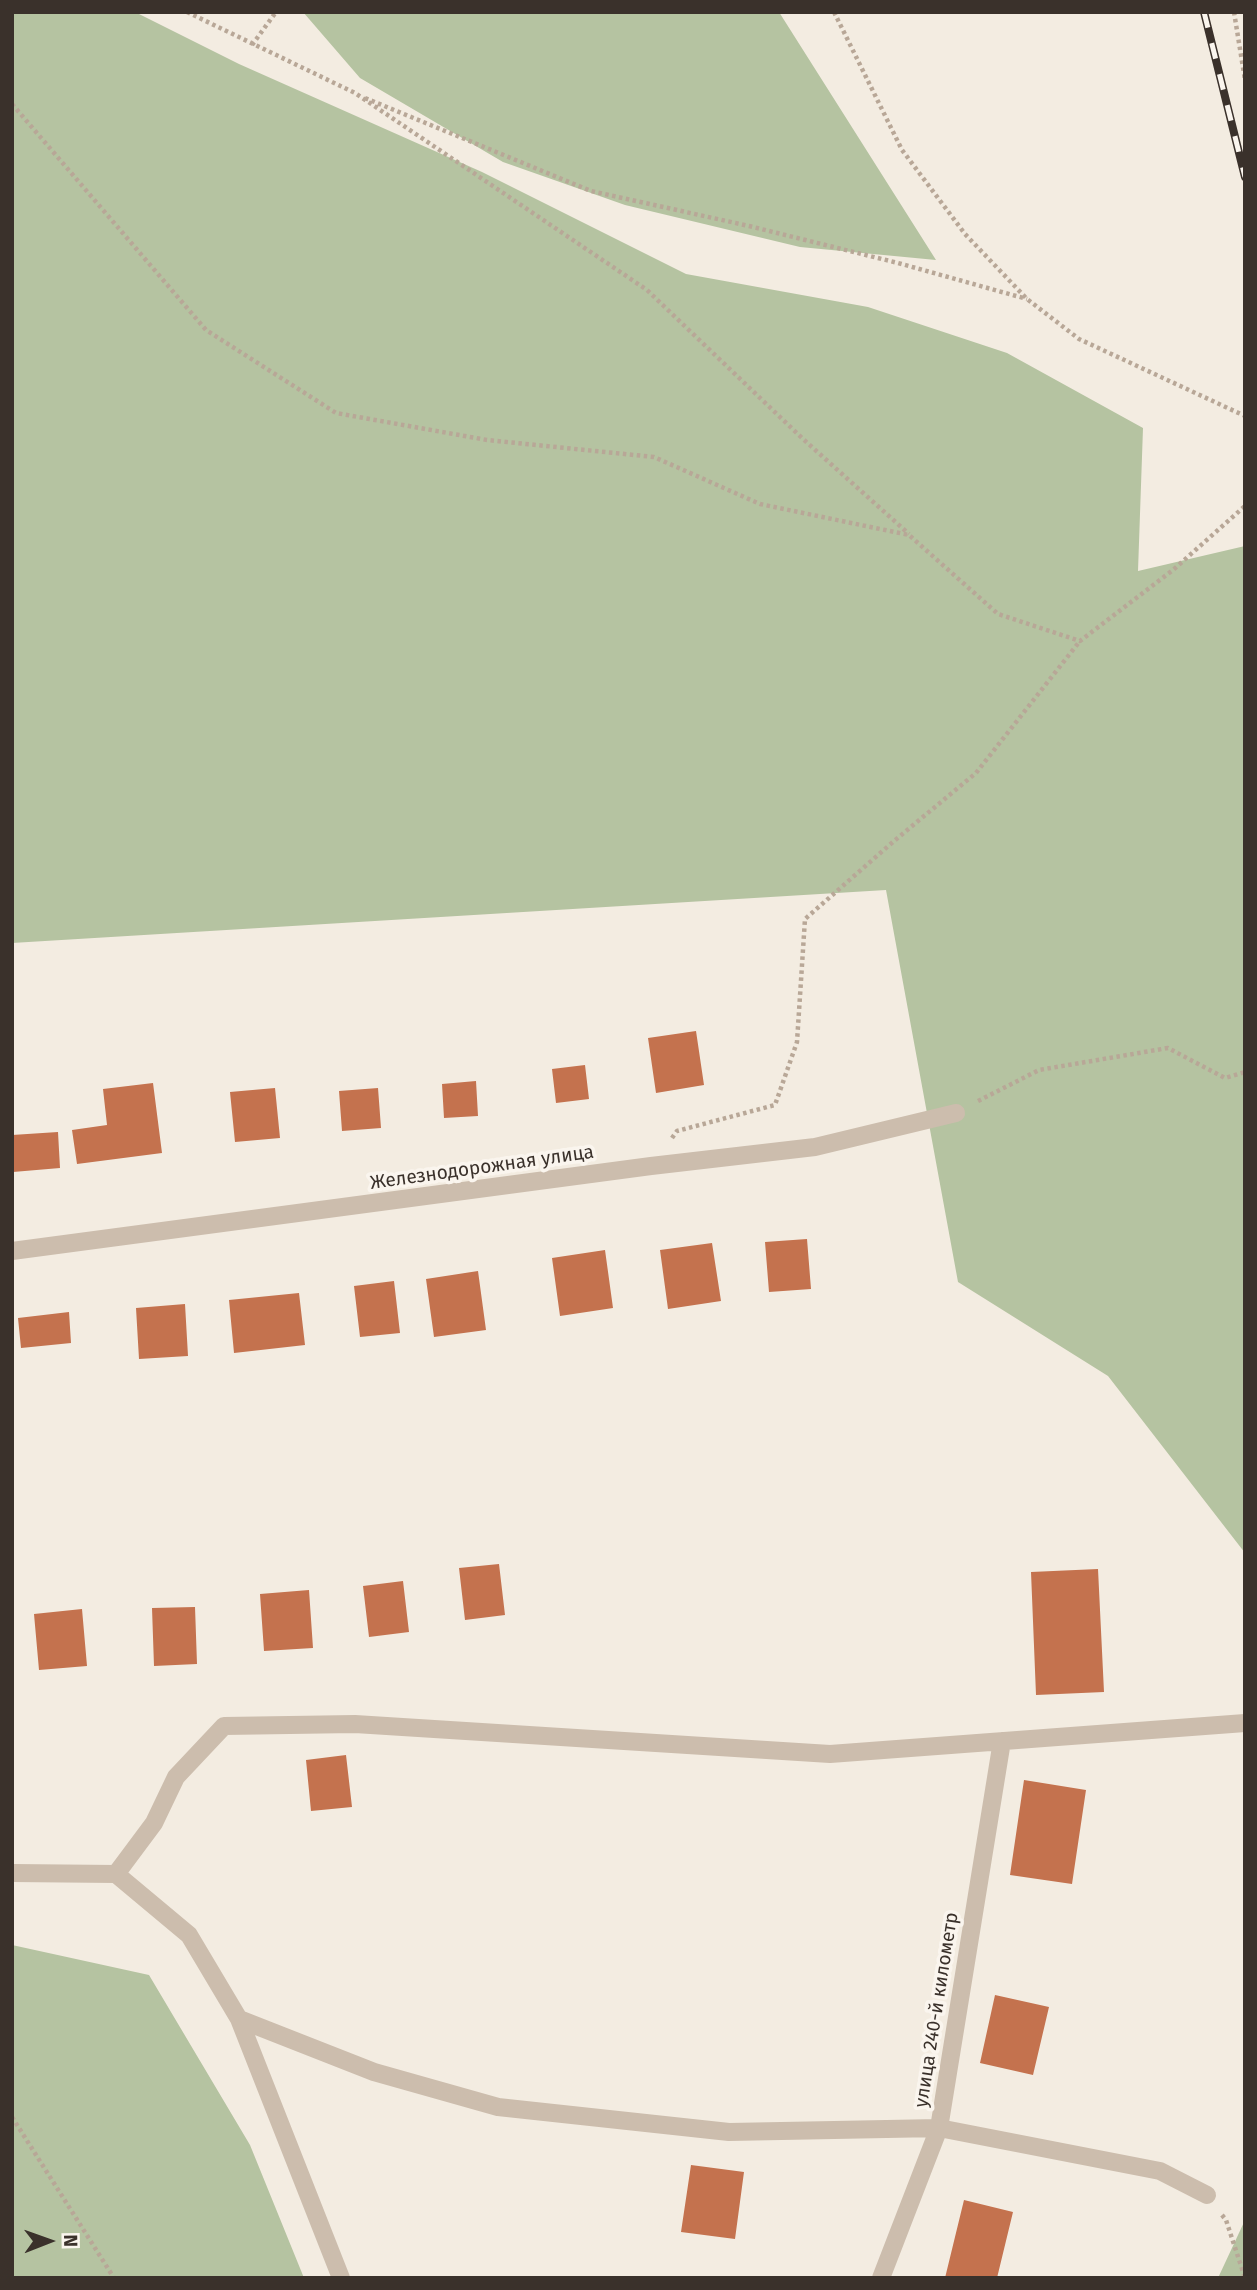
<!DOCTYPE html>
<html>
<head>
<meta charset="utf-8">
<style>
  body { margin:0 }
  #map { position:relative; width:1257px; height:2290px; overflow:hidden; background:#f3ece1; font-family:"Fira Sans",sans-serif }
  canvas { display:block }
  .frame { position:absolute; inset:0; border:14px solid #3a312b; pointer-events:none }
  .north { position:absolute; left:14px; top:2206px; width:70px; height:70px; -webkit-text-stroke:5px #faf5ee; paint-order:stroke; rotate:89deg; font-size:19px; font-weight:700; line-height:28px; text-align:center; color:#3a312b }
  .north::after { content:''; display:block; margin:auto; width:24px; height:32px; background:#3a312b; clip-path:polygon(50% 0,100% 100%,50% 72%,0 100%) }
</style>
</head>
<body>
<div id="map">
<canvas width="1257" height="2290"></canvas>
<div class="frame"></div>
<div class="north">N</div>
</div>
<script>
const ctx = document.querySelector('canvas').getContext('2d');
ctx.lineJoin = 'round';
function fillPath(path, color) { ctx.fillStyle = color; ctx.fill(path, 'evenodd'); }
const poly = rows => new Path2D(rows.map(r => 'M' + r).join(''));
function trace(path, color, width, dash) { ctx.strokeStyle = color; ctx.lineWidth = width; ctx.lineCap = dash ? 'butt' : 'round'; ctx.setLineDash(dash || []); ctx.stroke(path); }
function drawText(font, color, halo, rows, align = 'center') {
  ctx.font = font + ' "Fira Sans",sans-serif'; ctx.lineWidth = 7; ctx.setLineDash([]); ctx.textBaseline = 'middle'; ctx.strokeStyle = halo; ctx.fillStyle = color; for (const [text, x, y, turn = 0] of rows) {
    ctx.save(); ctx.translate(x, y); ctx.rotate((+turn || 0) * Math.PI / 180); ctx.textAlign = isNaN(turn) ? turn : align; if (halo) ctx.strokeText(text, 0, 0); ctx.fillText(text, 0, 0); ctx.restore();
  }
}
fillPath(poly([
  [12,12,135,12,239,64,482,172,686,274,868,307,1007,353,1143,428,1138,571,1245,546,1245,1553,1108,1376,958,1282,886,890,12,943],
  [303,12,779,12,936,260,800,247,625,205,503,162,360,78],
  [12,1945,149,1975,250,2145,304,2278,12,2278],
  [1245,2220,1245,2278,1218,2278]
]), '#b5c3a1');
fillPath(poly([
  [696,1031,704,1085,656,1093,648,1038],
  [585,1065,589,1099,556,1103,552,1069],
  [476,1081,478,1116,444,1118,442,1084],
  [153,1083,162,1153,77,1164,72,1130,107,1125,103,1089],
  [275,1088,280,1138,235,1142,230,1092],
  [378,1088,381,1128,342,1131,339,1091],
  [58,1132,60,1168,13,1172,12,1135],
  [807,1239,811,1289,769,1292,765,1242],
  [712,1243,721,1301,668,1309,660,1250],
  [605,1250,613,1308,560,1316,552,1258],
  [478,1271,486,1330,434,1337,426,1279],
  [394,1281,400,1333,360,1337,354,1286],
  [299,1293,305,1345,234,1353,229,1300],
  [185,1304,188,1356,139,1359,136,1308],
  [69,1312,71,1343,21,1348,18,1318],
  [499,1564,505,1615,465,1620,459,1568],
  [1098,1569,1104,1692,1036,1695,1031,1572],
  [403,1581,409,1632,369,1637,363,1586],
  [309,1590,313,1648,264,1651,260,1594],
  [195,1607,197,1664,154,1666,152,1608],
  [82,1609,87,1666,39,1670,34,1614],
  [346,1755,352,1807,311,1811,306,1760],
  [1024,1780,1086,1790,1072,1884,1010,1875],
  [995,1995,1049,2007,1033,2075,980,2063],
  [691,2165,744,2172,735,2239,681,2232],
  [964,2200,1013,2212,997,2278,945,2278]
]), '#c4724e');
trace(poly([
  [187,12,355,93,647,290,803,439,909,534],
  [834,12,902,150,965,234,1027,299,1079,339,1245,416],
  [1234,12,1245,80],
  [252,45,276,12],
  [365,98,591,191,749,226,898,263,1027,299],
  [12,104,206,330,336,413,487,440,654,457,760,504,909,535,998,614,1080,641,1173,570,1245,506],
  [978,1101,1039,1070,1168,1048,1225,1078,1245,1072],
  [672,1138,677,1131,775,1105,797,1042,805,919,894,841,976,773,1080,641],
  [12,2117,114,2278],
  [1222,2215,1226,2220,1245,2278]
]), '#b8a797', 4.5, [3.5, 3.5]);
trace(poly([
  [12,1251,651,1166,815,1147,956,1113],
  [12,1873,116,1874,189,1935,239,2019,341,2278],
  [116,1874,154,1823,176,1777,224,1726,355,1724,830,1754,1245,1723],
  [239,2019,374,2072,498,2107,729,2132,939,2128,1160,2171,1207,2195],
  [881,2278,939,2128,1002,1741]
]), '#ccbdad', 18);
const rail = poly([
  [1204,12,1245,177]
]);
trace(rail, '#3a312b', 8);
trace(rail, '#faf5ee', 5, [16]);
drawText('19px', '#3a312b', '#faf5ee', [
  ["Железнодорожная улица",482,1168,-8],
  ["улица 240-й километр",937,2010,-81]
]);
</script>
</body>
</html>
